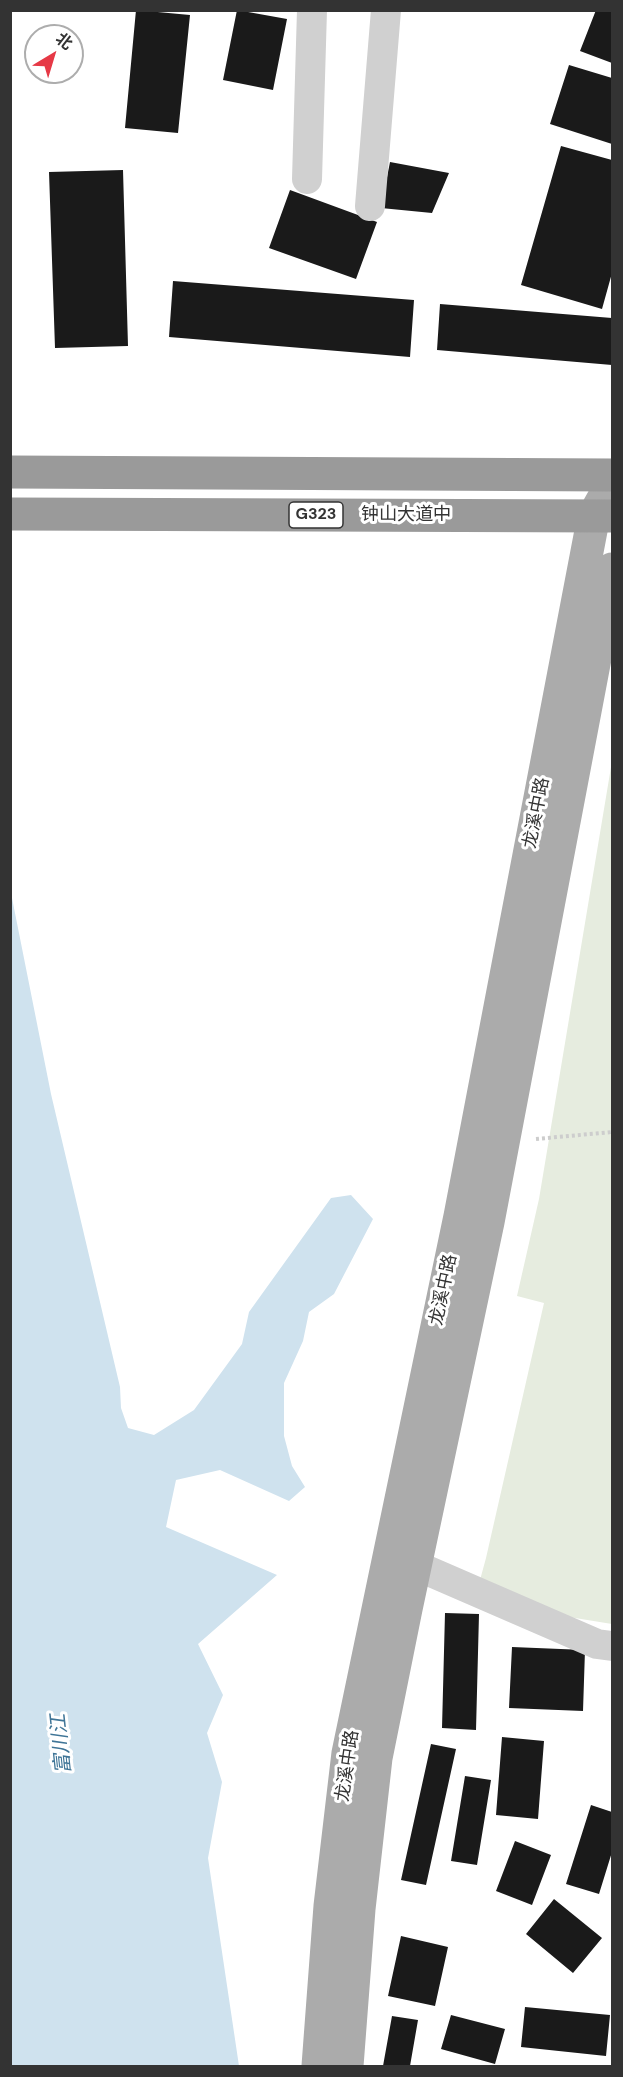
<!DOCTYPE html>
<html>
<head>
<meta charset="utf-8">
<style>
  body { margin:0 }
  #map { position:relative; width:623px; height:2077px; overflow:hidden; background:#fff; font-family:"DM Sans","Noto Sans SC",sans-serif }
  canvas { display:block }
  .frame { position:absolute; inset:0; border:12px solid #333; pointer-events:none }
  .north { position:absolute; left:24px; top:24px; width:60px; height:60px; box-sizing:border-box; background:#fff; border:2px solid #adadad; border-radius:50%; rotate:38deg; font-size:16px; font-weight:700; line-height:24px; text-align:center; color:#333 }
  .north::after { content:''; display:block; margin:auto; width:21px; height:27px; background:#e63946; clip-path:polygon(50% 0,100% 100%,50% 72%,0 100%) }
</style>
</head>
<body>
<div id="map">
<canvas width="623" height="2077"></canvas>
<div class="frame"></div>
<div class="north">北</div>
</div>
<script>
const ctx = document.querySelector('canvas').getContext('2d');
ctx.lineJoin = 'round';
function fillPath(path, color) { ctx.fillStyle = color; ctx.fill(path, 'evenodd'); }
const poly = rows => new Path2D(rows.map(r => 'M' + r).join(''));
function trace(path, color, width, dash) { ctx.strokeStyle = color; ctx.lineWidth = width; ctx.lineCap = dash ? 'butt' : 'round'; ctx.setLineDash(dash || []); ctx.stroke(path); }
function drawText(font, color, halo, rows, align = 'center') {
  ctx.font = font + ' "DM Sans","Noto Sans SC",sans-serif'; ctx.lineWidth = 6; ctx.setLineDash([]); ctx.textBaseline = 'middle'; ctx.strokeStyle = halo; ctx.fillStyle = color; for (const [text, x, y, turn = 0] of rows) {
    ctx.save(); ctx.translate(x, y); ctx.rotate((+turn || 0) * Math.PI / 180); ctx.textAlign = isNaN(turn) ? turn : align; if (halo) ctx.strokeText(text, 0, 0); ctx.fillText(text, 0, 0); ctx.restore();
  }
}
fillPath(poly([
  [612,761,612,1624,470,1601,480,1580,486,1558,544,1303,517,1296,539,1199]
]), '#e6ecdf');
fillPath(poly([
  [11,893,51,1094,120,1387,121,1408,128,1428,154,1435,194,1410,242,1344,249,1312,331,1198,351,1195,373,1219,334,1294,309,1312,303,1341,284,1383,284,1436,292,1466,305,1487,289,1501,220,1470,176,1480,166,1527,277,1575,198,1644,223,1695,207,1733,222,1782,208,1858,239,2066,11,2066]
]), '#cfe2ee');
fillPath(poly([
  [136,10,190,15,178,133,125,128],
  [237,10,287,19,273,90,223,80],
  [596,10,612,10,612,63,580,51],
  [569,65,612,78,612,144,550,124],
  [561,146,612,160,612,273,602,309,521,285],
  [390,162,449,173,432,213,381,208],
  [123,170,128,346,55,348,49,172],
  [290,190,377,222,356,279,269,248],
  [173,281,414,300,410,357,169,337],
  [440,304,612,318,612,365,437,350],
  [445,1613,479,1614,476,1730,442,1728],
  [512,1647,585,1650,583,1711,509,1708],
  [502,1737,544,1741,538,1819,496,1815],
  [431,1744,456,1749,426,1885,401,1880],
  [465,1776,491,1780,477,1865,451,1861],
  [591,1805,612,1812,612,1852,599,1894,566,1884],
  [515,1841,551,1855,532,1905,496,1891],
  [554,1899,602,1938,573,1973,526,1934],
  [401,1936,448,1947,435,2006,388,1996],
  [525,2007,610,2015,606,2056,521,2047],
  [451,2015,505,2029,495,2064,441,2049],
  [392,2016,418,2020,410,2066,383,2066]
]), '#1a1a1a');
trace(poly([
  [536,1139,612,1132]
]), '#cdcdcd', 4, [3, 3]);
trace(poly([
  [307,179,312,10],
  [370,206,386,10],
  [394,1556,597,1644,612,1646]
]), '#d0d0d0', 30);
trace(poly([
  [318,2066,330,1906,348,1753,460,1216,594,515,612,483],
  [347,2066,359,1909,376,1758,406,1609,488,1222,612,569]
]), '#ababab', 33);
trace(poly([
  [10,472,612,475],
  [10,514,612,516]
]), '#9a9a9a', 33);
for (const [x, y, w] of [
  [316,515,54]
]) { const box = new Path2D(); box.roundRect(x - w / 2, y - 13, w, 26, 4.5); ctx.fillStyle = '#fff'; ctx.fill(box); trace(box, '#333', 1.5); }
drawText('bold 16px', '#333', null, [
  ["G323",316,515]
]);
drawText('18px', '#333', '#fff', [
  ["钟山大道中",406,515],
  ["龙溪中路",537,813,-79],
  ["龙溪中路",444,1290,-78],
  ["龙溪中路",348,1766,-82]
]);
drawText('italic 20px', '#3f7597', '#fff', [
  ["富川江",62,1744,-96]
]);
</script>
</body>
</html>
